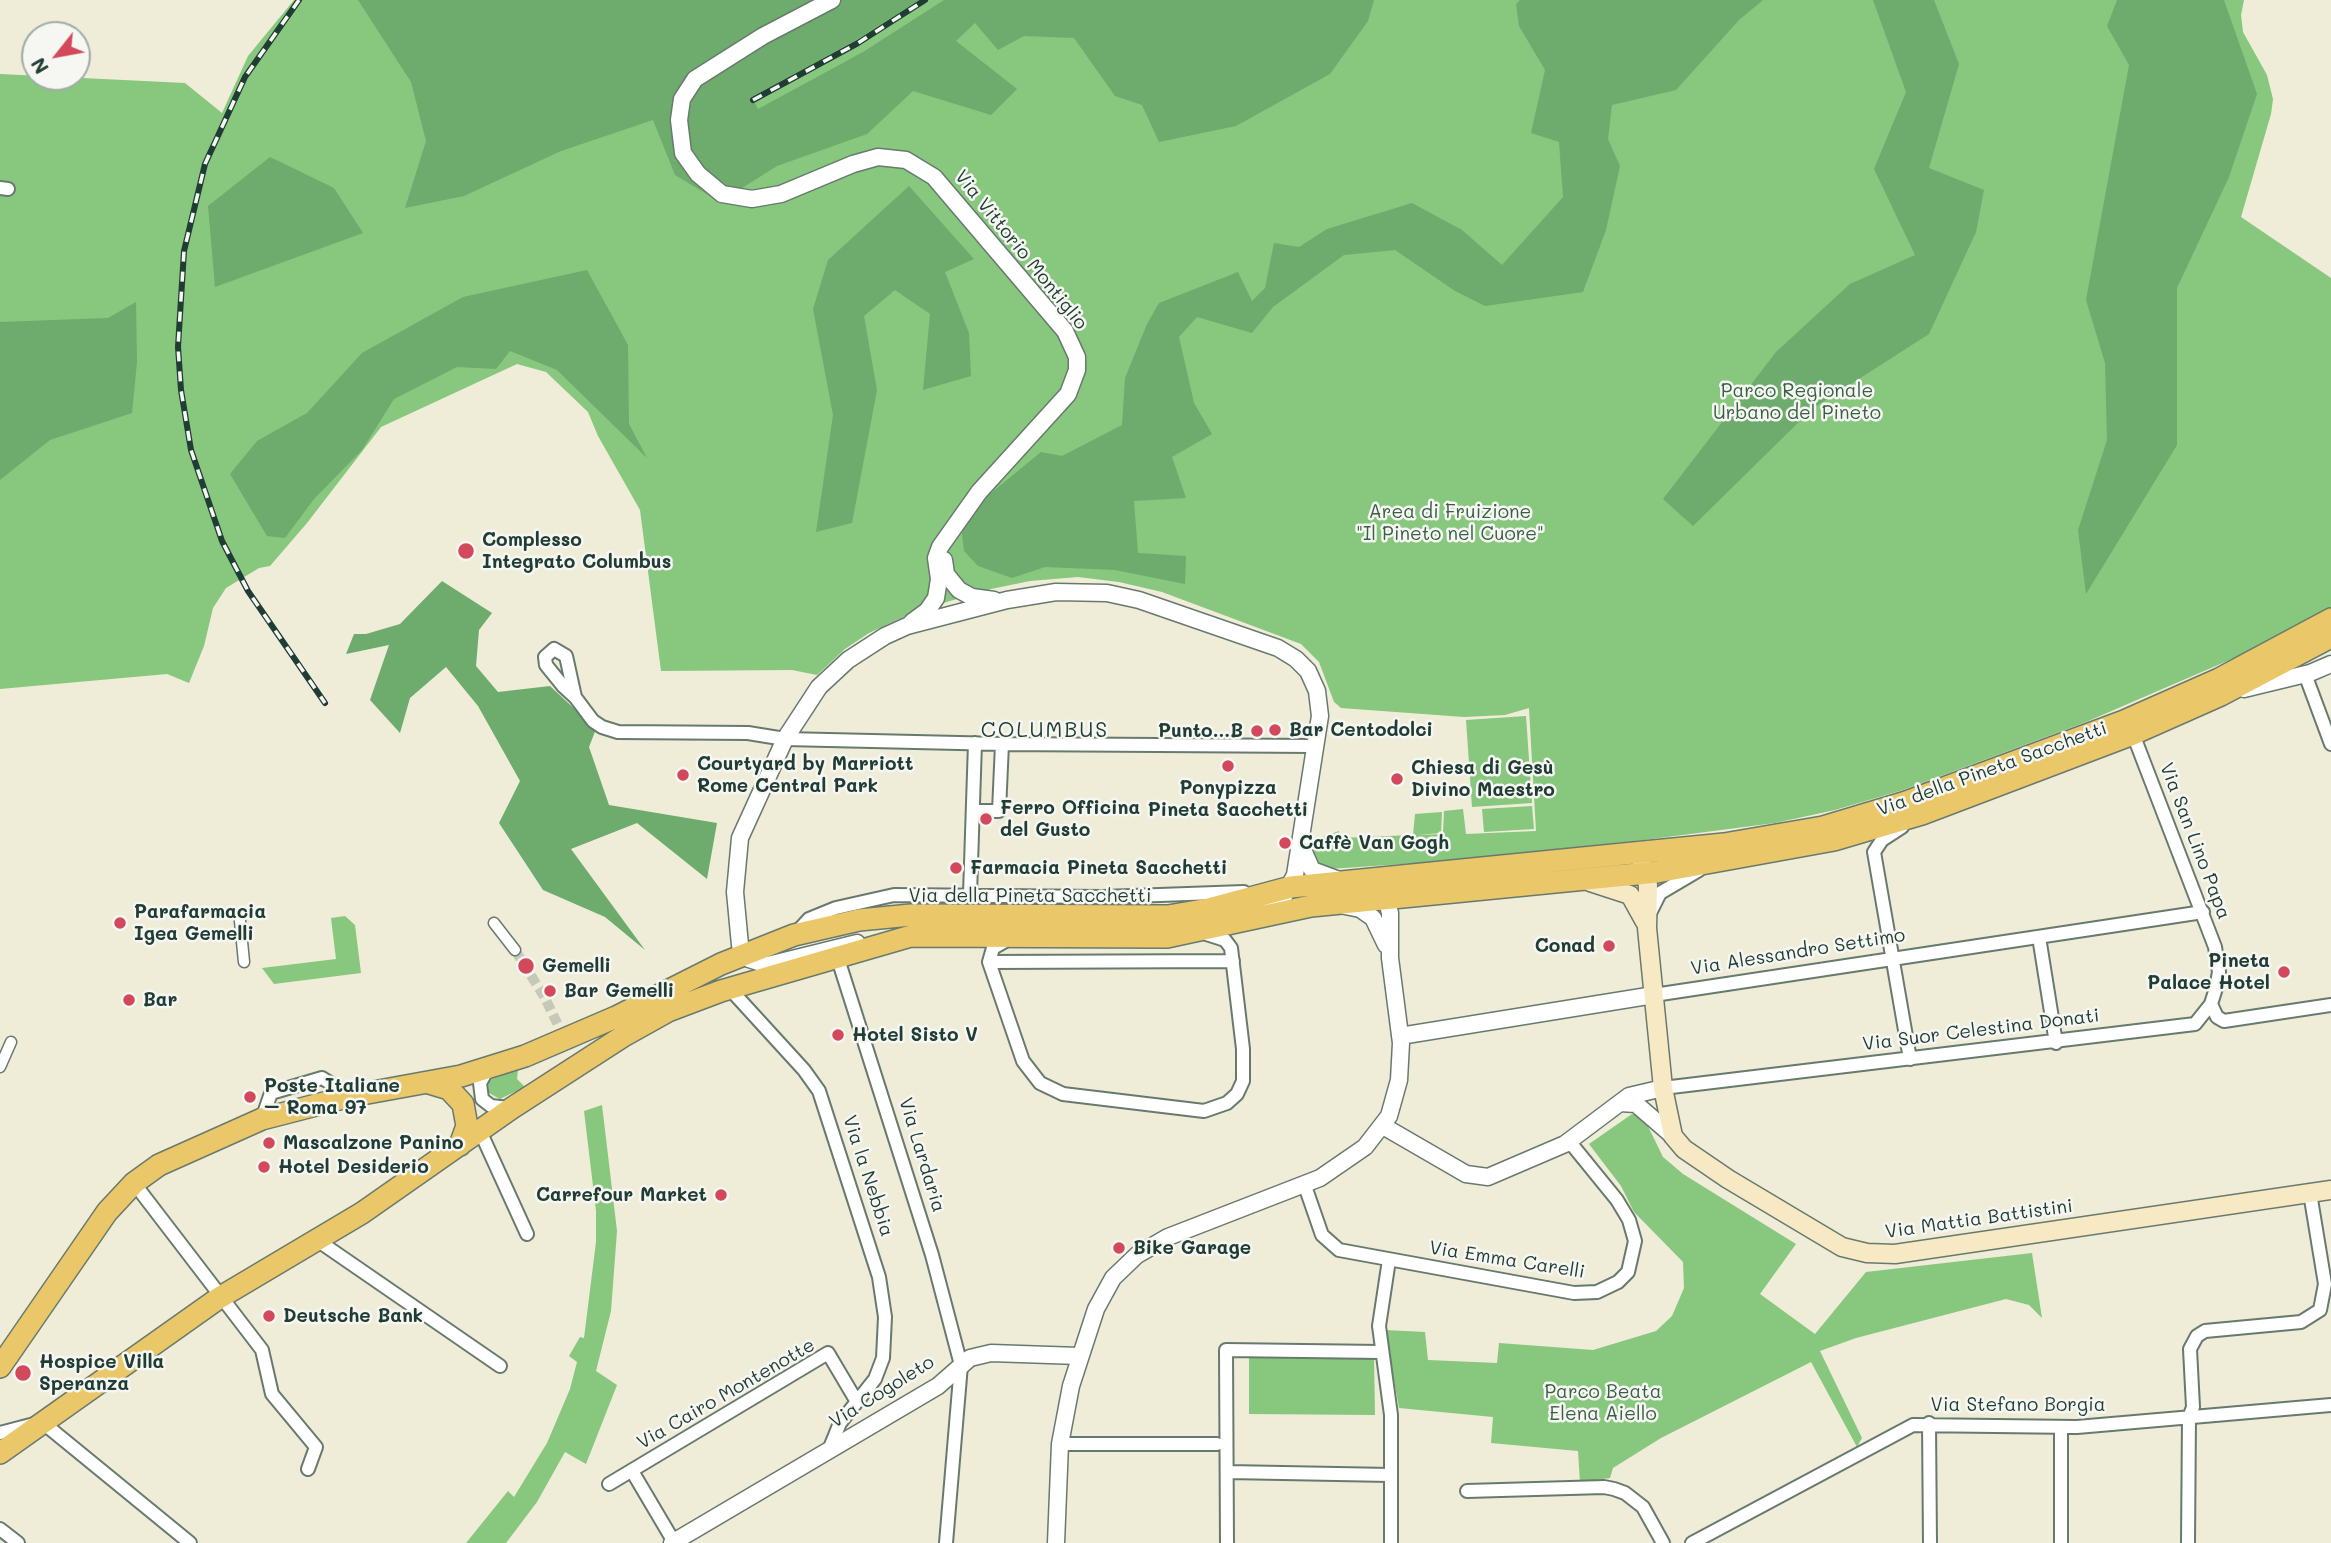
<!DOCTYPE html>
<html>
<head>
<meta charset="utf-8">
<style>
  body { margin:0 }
  #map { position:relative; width:2331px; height:1543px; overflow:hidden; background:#efecd8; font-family:Mali,sans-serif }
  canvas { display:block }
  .north { position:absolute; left:21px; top:21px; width:70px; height:70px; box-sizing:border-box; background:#f6f6f2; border:2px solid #a0aca6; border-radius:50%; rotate:239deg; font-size:19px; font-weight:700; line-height:28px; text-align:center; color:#1f3d34 }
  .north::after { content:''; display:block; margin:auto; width:24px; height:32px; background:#d1495b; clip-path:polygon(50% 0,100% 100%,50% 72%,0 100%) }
</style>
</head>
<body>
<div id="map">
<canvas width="2331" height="1543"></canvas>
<div class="north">N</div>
</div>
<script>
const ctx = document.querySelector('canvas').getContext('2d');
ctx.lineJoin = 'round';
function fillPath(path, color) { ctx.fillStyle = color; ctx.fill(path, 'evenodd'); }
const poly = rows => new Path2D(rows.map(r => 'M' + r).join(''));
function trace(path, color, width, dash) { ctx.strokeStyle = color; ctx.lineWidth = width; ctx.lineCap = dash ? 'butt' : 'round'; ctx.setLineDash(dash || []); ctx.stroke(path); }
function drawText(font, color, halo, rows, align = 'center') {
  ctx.font = font + ' Mali,sans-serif'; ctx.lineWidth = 5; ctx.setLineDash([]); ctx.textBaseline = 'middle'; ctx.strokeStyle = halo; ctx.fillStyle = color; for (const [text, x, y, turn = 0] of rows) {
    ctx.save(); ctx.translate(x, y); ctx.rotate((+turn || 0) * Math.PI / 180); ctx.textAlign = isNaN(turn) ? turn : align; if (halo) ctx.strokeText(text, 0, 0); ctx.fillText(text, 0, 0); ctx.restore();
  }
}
fillPath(poly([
  [294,0,2244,0,2241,15,2243,32,2267,75,2273,99,2271,114,2241,217,2331,278,2331,607,2248,652,2086,722,1903,790,1835,810,1775,823,1644,840,1433,862,1329,869,1317,863,1313,855,1315,840,1339,831,1340,838,1413,835,1415,814,1442,812,1441,833,1417,835,1443,834,1444,811,1463,809,1466,834,1536,831,1529,708,1505,715,1464,717,1341,708,1334,702,1319,662,1301,644,1162,592,1119,582,1078,577,1030,581,991,589,916,611,869,633,845,649,817,675,792,670,661,671,640,510,598,436,588,412,546,372,517,364,381,427,307,523,270,566,259,568,226,588,213,608,204,646,189,683,167,674,0,689,0,74,185,83,222,113,248,56],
  [1526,716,1532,803,1472,807,1466,720],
  [1532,806,1534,829,1484,832,1482,809],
  [345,916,355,925,361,973,274,984,262,968,336,959,331,918],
  [518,1069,517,1079,525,1087,500,1099,489,1093,488,1083,492,1079],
  [602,1105,617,1231,611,1311,596,1371,617,1385,586,1464,565,1452,537,1502,506,1543,466,1543,508,1491,514,1497,547,1443,570,1389,577,1362,569,1356,580,1337,584,1338,596,1242,596,1211,584,1111],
  [1632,1114,1643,1116,1663,1157,1683,1174,1796,1244,1760,1294,1815,1334,1866,1272,2032,1253,2042,1318,2029,1305,2006,1299,1856,1338,1820,1351,1862,1438,1857,1447,1811,1362,1661,1438,1613,1468,1610,1478,1580,1482,1578,1451,1491,1443,1493,1417,1399,1408,1385,1330,1425,1332,1428,1360,1497,1363,1499,1343,1593,1350,1656,1331,1672,1316,1684,1288,1683,1262,1634,1212,1621,1186,1589,1144],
  [1249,1356,1374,1357,1375,1415,1249,1414]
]), '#87c77e');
fillPath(poly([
  [358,0,919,0,856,40,752,97,758,109,863,52,944,0,1374,0,1368,21,1330,74,1236,126,1159,142,1142,105,1115,96,1074,38,1024,36,998,50,975,23,956,41,1017,89,991,115,913,91,867,134,777,166,720,202,675,175,653,120,561,151,464,196,405,208,426,141,411,82],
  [1520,0,1763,0,1739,20,1676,90,1612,105,1608,139,1620,166,1606,230,1583,292,1485,306,1455,291,1395,250,1344,255,1273,307,1252,333,1197,317,1179,337,1194,403,1212,434,1172,457,1186,498,1134,501,1138,553,1186,556,1185,584,1115,570,1045,567,1012,578,978,566,964,551,962,534,966,522,985,498,1041,452,1062,456,1122,425,1125,378,1147,324,1159,303,1238,272,1252,301,1265,288,1274,243,1299,247,1327,229,1412,203,1462,230,1502,265,1563,197,1559,142,1531,133,1545,70,1519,26,1516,4],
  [1873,0,1934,0,1959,64,1929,168,1984,190,1976,232,1929,334,1812,409,1693,526,1663,499,1776,352,1850,284,1915,255,1874,169,1906,92],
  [2117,0,2224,0,2257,94,2229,177,2177,288,2177,445,2086,594,2078,530,2107,440,2105,363,2086,300,2129,65,2107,26],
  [270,157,334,188,363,233,215,287,208,206],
  [909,186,974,259,945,272,969,333,971,376,923,390,930,314,895,290,864,316,877,390,852,523,816,532,833,415,813,309,828,260],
  [587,270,628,345,629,424,647,458,557,370,510,351,496,369,457,367,394,399,362,450,314,499,285,538,267,536,230,474,257,441,307,413,362,353,463,297],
  [136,302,137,362,132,413,50,440,0,480,0,322,108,318],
  [442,581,492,613,479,630,476,666,498,692,550,686,596,729,589,747,609,805,717,823,707,879,637,823,571,849,645,950,605,917,543,890,499,823,520,781,478,706,446,667,410,698,400,733,370,700,389,645,346,654,354,634,366,634,400,624]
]), '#6dac6d');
trace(poly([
  [515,950,545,998,559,1027]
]), '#c5c9b7', 10, [10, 5]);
const pedestrian = poly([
  [240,921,244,962],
  [494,923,515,950],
  [0,1067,11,1042]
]);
const minor = poly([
  [0,188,8,189],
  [2305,674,2331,744],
  [575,697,566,656,554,649,545,657,546,665,563,686,575,697,593,721,602,727,618,732,748,733,785,739,1002,744,1315,746],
  [973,811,999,811,1002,744],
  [1902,827,1882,840,1874,852,1910,1059],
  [970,894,975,743],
  [1651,911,1660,893,1699,870],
  [796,933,809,919,836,908,894,895,1103,897,1244,892],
  [2039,937,2056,1043],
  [1007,940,993,948,989,962,1023,1061,1040,1083,1063,1094,1204,1111,1227,1103,1237,1094,1243,1081,1243,1049,1231,948,1225,940,1203,933],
  [838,959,932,1255,961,1365,946,1543],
  [989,962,1233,961],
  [730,989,804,1070,819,1091,879,1277,885,1317,883,1358,875,1379,840,1423,829,1450],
  [1654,995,2203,912],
  [2211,1004,2217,1017,2224,1021,2331,1005],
  [488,1069,480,1083,482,1099,491,1106,509,1108],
  [1663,1088,2195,1024,2211,1004,2216,988,2219,972,2215,947,2133,734],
  [262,1119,271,1093,322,1078,351,1096],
  [480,1131,527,1234],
  [134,1183,262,1350,272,1394,316,1447,308,1469],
  [1305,1186,1322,1235,1339,1250,1574,1293,1597,1292,1618,1282,1628,1272,1635,1241,1629,1220,1617,1200,1569,1141],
  [317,1240,500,1366],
  [1389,1260,1379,1326,1391,1415,1391,1543],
  [1929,1423,1930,1543],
  [2061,1428,2061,1543],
  [0,1433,42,1422,190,1543],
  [1060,1444,1217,1444],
  [632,1471,674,1542],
  [1228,1472,1391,1475],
  [609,1484,828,1353,857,1402],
  [1467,1491,1604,1487,1614,1489,1625,1493,1643,1507,1663,1543],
  [0,1529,18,1543],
  [1227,1543,1226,1350,1381,1352],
  [1692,1543,1913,1425,2077,1427,2331,1405],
  [2188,1543,2189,1418,2193,1407,2190,1349,2197,1336,2205,1331,2301,1322,2320,1310,2325,1284,2310,1193]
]);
const tertiary = poly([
  [832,0,763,36,695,79,682,99,679,120,683,153,698,174,722,194,752,199,781,194,853,164,878,157,906,160,934,177,1065,331,1077,357,1077,370,1068,394,979,492,940,547,936,558,939,579,936,598,927,611,912,622],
  [944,560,946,574,959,590,972,597,994,600],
  [2244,689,2310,673,2331,664],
  [1300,843,1312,870,1339,880],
  [1345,906,1360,909,1373,918,1386,945],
  [857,943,768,965,749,959,740,945,735,892,740,838,785,739,819,687,848,660,885,636,907,626,1007,600,1056,592,1107,593,1139,600,1278,648,1296,659,1308,671,1317,691,1320,716,1295,875,1283,898,1260,912],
  [1400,1036,1654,995],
  [1620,1103,1636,1104,1673,1136],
  [1383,1126,1466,1174,1488,1177,1565,1144,1629,1096,1663,1088],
  [672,1543,938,1386,970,1358,991,1353,1079,1356],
  [1056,1543,1060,1444,1071,1386,1096,1309,1113,1278,1137,1255,1168,1237,1320,1178,1365,1147,1389,1116,1399,1080,1401,1043,1390,958,1390,913,1384,890]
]);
const secondary = poly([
  [1642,863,1648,885,1647,928,1663,1088,1673,1136,1684,1149,1728,1179,1842,1247,1867,1253,1895,1254,2331,1190],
  [1590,882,1630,895,1645,922]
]);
const primary = poly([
  [429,1083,449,1089,463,1104,467,1126,460,1145],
  [0,1367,107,1212,134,1183,159,1165,262,1119,351,1096,461,1076,525,1056,616,1017,721,964,794,935,859,920,911,915,1168,916,1209,909,1291,887,1724,844,1823,827,1906,802,2124,721,2219,679,2331,619],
  [0,1453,219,1298,362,1213,512,1108,625,1035,668,1011,721,991,911,936,1167,937,1311,906,1657,872,1834,840,1922,814,2133,734,2221,695,2331,637]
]);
trace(pedestrian, '#687a6d', 13);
trace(minor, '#687a6d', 16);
trace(tertiary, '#687a6d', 19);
trace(secondary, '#687a6d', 21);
trace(primary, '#687a6d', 24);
trace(pedestrian, '#fff', 10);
trace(minor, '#fff', 12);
trace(tertiary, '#fff', 16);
trace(secondary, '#f7e9c3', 18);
trace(primary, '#eac769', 21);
const rail = poly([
  [299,0,245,77,205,164,184,251,178,347,181,390,191,450,222,541,248,591,325,703],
  [753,100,858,43,925,0]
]);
trace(rail, '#1f3d34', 6);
trace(rail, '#f6f6f2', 3.5, [10]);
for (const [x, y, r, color] of [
  [466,551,9,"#d1495b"],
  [1275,730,7,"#d1495b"],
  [1257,731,7,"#d1495b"],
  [1228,766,7,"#d1495b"],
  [683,775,7,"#d1495b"],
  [1397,779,7,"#d1495b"],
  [986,819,7,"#d1495b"],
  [1285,843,7,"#d1495b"],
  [956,868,7,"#d1495b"],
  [120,923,7,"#d1495b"],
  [1609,946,7,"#d1495b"],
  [526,966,9,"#d1495b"],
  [2284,972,7,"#d1495b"],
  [550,991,7,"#d1495b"],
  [129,1000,7,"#d1495b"],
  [838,1035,7,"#d1495b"],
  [250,1097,7,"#d1495b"],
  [269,1143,7,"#d1495b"],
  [264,1167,7,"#d1495b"],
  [721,1195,7,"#d1495b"],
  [1119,1248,7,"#d1495b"],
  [269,1316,7,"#d1495b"],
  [23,1373,9,"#d1495b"]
]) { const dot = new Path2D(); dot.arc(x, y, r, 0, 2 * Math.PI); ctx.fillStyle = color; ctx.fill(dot); trace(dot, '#f6f6f2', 2.5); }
drawText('19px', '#1f3d34', '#f6f6f2', [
  ["Via Vittorio Montiglio",1021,250,51],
  ["Via della Pineta Sacchetti",1992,769,-20],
  ["Via San Lino Papa",2195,841,69],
  ["Via della Pineta Sacchetti",1030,896],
  ["Via Alessandro Settimo",1798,952,-9],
  ["Via Suor Celestina Donati",1981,1030,-7],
  ["Via Lardaria",922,1155,73],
  ["Via la Nebbia",868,1176,72],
  ["Via Mattia Battistini",1979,1219,-8],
  ["Via Emma Carelli",1507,1260,9],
  ["Via Cogoleto",882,1392,-32],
  ["Via Cairo Montenotte",726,1394,-30],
  ["Via Stefano Borgia",2018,1405]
]);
drawText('19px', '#396046', '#f6f6f2', [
  ["Parco Regionale",1797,391],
  ["Urbano del Pineto",1797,413],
  ["Area di Fruizione",1450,512],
  ["\"Il Pineto nel Cuore\"",1450,534],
  ["Parco Beata",1603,1392],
  ["Elena Aiello",1603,1414]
]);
drawText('bold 19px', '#1f3d34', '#f6f6f2', [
  ["Complesso",482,540],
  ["Integrato Columbus",482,562],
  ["Bar Centodolci",1289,730],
  ["Punto...B",1243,731,"right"],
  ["Courtyard by Marriott",697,764],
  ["Rome Central Park",697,786],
  ["Chiesa di Gesù",1411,768],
  ["Divino Maestro",1411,790],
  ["Ponypizza",1228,788,"center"],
  ["Pineta Sacchetti",1228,810,"center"],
  ["Ferro Officina",1000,808],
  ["del Gusto",1000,830],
  ["Caffè Van Gogh",1299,843],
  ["Farmacia Pineta Sacchetti",970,868],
  ["Parafarmacia",134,912],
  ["Igea Gemelli",134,934],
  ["Conad",1595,946,"right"],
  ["Pineta",2270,961,"right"],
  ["Palace Hotel",2270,983,"right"],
  ["Gemelli",542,966],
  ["Bar Gemelli",564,991],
  ["Bar",143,1000],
  ["Hotel Sisto V",852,1035],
  ["Poste Italiane",264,1086],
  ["– Roma 97",264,1108],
  ["Mascalzone Panino",283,1143],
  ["Hotel Desiderio",278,1167],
  ["Carrefour Market",707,1195,"right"],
  ["Bike Garage",1133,1248],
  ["Deutsche Bank",283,1316],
  ["Hospice Villa",39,1362],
  ["Speranza",39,1384]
], 'left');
ctx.letterSpacing = '2px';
drawText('21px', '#1f3d34', '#f6f6f2', [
  ["COLUMBUS",1045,731]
]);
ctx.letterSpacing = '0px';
</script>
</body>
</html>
